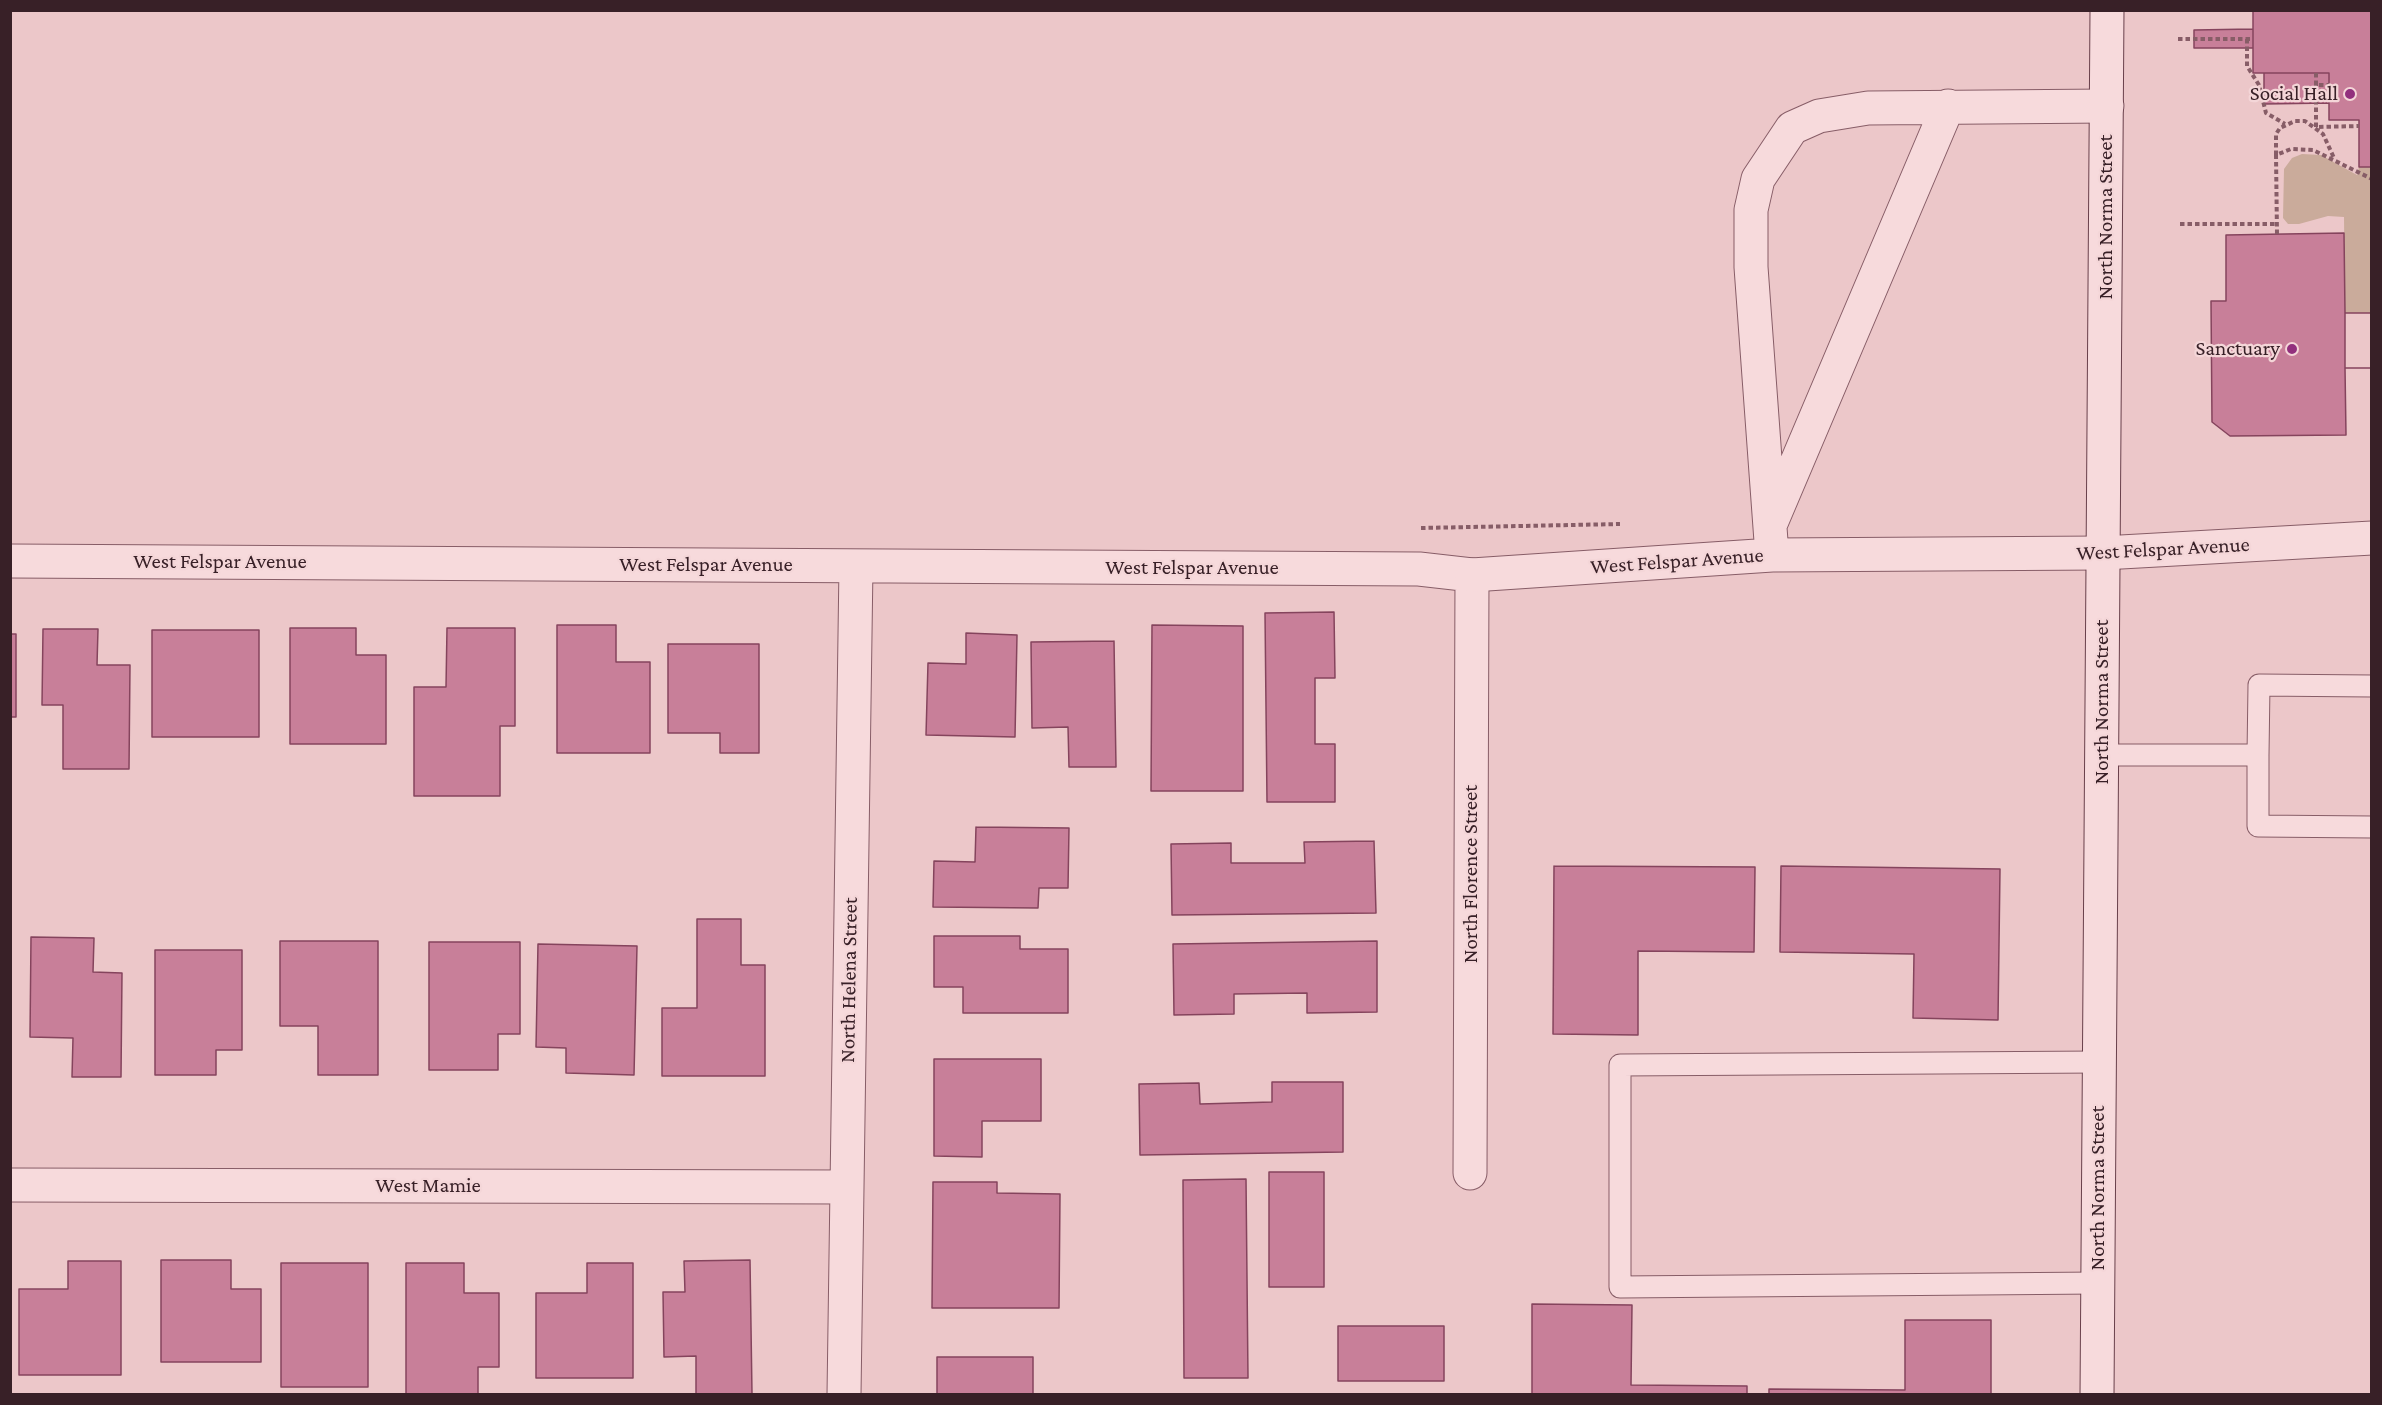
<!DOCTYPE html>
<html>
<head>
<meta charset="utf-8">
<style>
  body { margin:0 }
  #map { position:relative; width:2382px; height:1405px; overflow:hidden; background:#ecc7c9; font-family:"Crimson Pro",serif }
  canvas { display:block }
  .frame { position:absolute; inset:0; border:12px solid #382027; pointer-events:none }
</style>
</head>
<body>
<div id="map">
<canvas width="2382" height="1405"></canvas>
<div class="frame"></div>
</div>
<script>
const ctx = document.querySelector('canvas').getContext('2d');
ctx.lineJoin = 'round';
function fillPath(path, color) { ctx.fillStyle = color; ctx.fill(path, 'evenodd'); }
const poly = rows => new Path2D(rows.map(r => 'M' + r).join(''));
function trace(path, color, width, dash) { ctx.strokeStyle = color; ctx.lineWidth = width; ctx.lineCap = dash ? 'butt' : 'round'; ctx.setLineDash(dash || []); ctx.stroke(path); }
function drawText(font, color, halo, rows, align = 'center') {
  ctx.font = font + ' "Crimson Pro",serif'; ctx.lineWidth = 4.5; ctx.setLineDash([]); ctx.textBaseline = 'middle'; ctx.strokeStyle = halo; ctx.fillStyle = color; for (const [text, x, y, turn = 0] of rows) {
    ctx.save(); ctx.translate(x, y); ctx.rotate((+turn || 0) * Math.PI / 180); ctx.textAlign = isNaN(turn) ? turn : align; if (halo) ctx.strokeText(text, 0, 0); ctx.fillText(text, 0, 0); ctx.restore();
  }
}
fillPath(poly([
  [2302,154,2321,155,2357,175,2359,167,2371,167,2371,313,2345,313,2344,217,2328,216,2299,224,2288,224,2283,218,2284,169,2292,158]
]), '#caab9b');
const building = poly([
  [2253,10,2372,10,2372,167,2359,167,2359,120,2329,120,2329,73,2253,73,2253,10],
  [2253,29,2253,48,2194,48,2194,30,2253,29],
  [2264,73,2329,73,2329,103,2264,104,2264,73],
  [2344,233,2345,313,2372,313,2372,368,2345,368,2346,435,2230,436,2212,422,2211,301,2226,301,2226,235,2344,233],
  [2345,313,2372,313,2372,368,2345,368,2345,313],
  [1334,612,1335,678,1315,678,1315,744,1335,744,1335,802,1267,802,1265,613,1334,612],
  [557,625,616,625,616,662,650,662,650,753,557,753,557,625],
  [1152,625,1243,626,1243,791,1151,791,1152,625],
  [290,628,356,628,356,655,386,655,386,744,290,744,290,628],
  [447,628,515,628,515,726,500,726,500,796,414,796,414,687,446,687,447,628],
  [43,629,98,629,97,665,130,665,129,769,63,769,63,705,42,705,43,629],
  [152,630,259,630,259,737,152,737,152,630],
  [966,633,1017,635,1015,737,926,735,928,663,966,664,966,633],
  [10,634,16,634,16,717,10,717,10,634],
  [1114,641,1116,767,1069,767,1068,727,1032,728,1031,642,1114,641],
  [668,644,759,644,759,753,720,753,720,733,668,733,668,644],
  [976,827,1069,828,1068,888,1039,888,1038,908,933,907,934,861,975,862,976,827],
  [1374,841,1376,913,1172,915,1171,844,1231,843,1231,863,1305,863,1304,842,1374,841],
  [1554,866,1755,867,1754,952,1638,951,1638,1035,1553,1034,1554,866],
  [1781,866,2000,869,1998,1020,1913,1018,1914,954,1780,952,1781,866],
  [697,919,741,919,741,965,765,965,765,1076,662,1076,662,1008,697,1008,697,919],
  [934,936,1020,936,1020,949,1068,949,1068,1013,963,1013,963,987,934,987,934,936],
  [31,937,94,938,93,972,122,973,121,1077,72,1077,73,1038,30,1037,31,937],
  [280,941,378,941,378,1075,318,1075,318,1026,280,1026,280,941],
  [1377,941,1377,1012,1307,1013,1307,993,1234,994,1234,1014,1174,1015,1173,944,1377,941],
  [429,942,520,942,520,1034,498,1034,498,1070,429,1070,429,942],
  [538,944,637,946,634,1075,566,1073,566,1048,536,1047,538,944],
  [155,950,242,950,242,1050,216,1050,216,1075,155,1075,155,950],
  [934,1059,1041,1059,1041,1121,982,1121,982,1157,934,1156,934,1059],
  [1272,1082,1343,1082,1343,1152,1140,1155,1139,1084,1199,1083,1200,1104,1272,1102,1272,1082],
  [1269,1172,1324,1172,1324,1287,1269,1287,1269,1172],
  [1246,1179,1248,1378,1184,1378,1183,1180,1246,1179],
  [933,1182,997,1182,997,1193,1060,1194,1059,1308,932,1308,933,1182],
  [161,1260,231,1260,231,1289,261,1289,261,1362,161,1362,161,1260],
  [750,1260,752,1394,696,1394,696,1356,664,1357,663,1292,685,1292,684,1261,750,1260],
  [68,1261,121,1261,121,1375,19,1375,19,1289,68,1289,68,1261],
  [281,1263,368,1263,368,1387,281,1387,281,1263],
  [406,1263,464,1263,464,1293,499,1293,499,1367,478,1367,478,1394,406,1394,406,1263],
  [587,1263,633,1263,633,1378,536,1378,536,1293,587,1293,587,1263],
  [1532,1304,1632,1305,1631,1385,1747,1386,1747,1394,1532,1394,1532,1304],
  [1905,1320,1991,1320,1991,1394,1769,1394,1769,1389,1905,1390,1905,1320],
  [1338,1326,1444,1326,1444,1381,1338,1381,1338,1326],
  [937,1357,1033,1357,1033,1394,937,1394,937,1357]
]);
fillPath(building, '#c87f99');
trace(building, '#85445d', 1.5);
const service = poly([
  [2372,686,2259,685,2258,755,2258,826,2372,827],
  [2102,755,2258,755],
  [2098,1283,1620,1287,1620,1065,2099,1062]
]);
const minor = poly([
  [2103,553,2372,538],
  [10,561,1419,569,1472,575,1470,1173],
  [10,1185,846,1187],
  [844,1394,856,566]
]);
const tertiary = poly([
  [1771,523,1948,106],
  [1772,555,1751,267,1751,210,1758,179,1792,128,1819,116,1868,108,2107,106],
  [1472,575,1772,555,2103,553]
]);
const secondary = poly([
  [2097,1394,2107,10]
]);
trace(service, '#875d67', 23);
trace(minor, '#875d67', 35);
trace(tertiary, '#875d67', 35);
trace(secondary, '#69404b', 35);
trace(poly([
  [2178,39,2253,39],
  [2247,39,2247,66,2259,85,2266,113,2285,124],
  [2316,73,2316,85,2329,85],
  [2316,85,2316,127,2359,126],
  [2276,155,2276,134,2280,128,2295,121,2305,121,2323,134,2334,158],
  [2180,224,2277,224],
  [2277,234,2276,155,2291,149,2313,150,2372,179],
  [1421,528,1620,524]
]), '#875d67', 4, [4.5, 3]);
trace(service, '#f7dadc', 21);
trace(minor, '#f7dadc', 33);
trace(tertiary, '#f7dadc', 33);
trace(secondary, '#f7dadc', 33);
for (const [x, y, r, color] of [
  [2350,94,6,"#92307d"],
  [2292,349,6,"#92307d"]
]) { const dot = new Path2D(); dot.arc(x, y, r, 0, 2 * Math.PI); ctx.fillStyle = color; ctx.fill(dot); trace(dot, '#f4d6d8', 2); }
drawText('21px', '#382027', '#f4d6d8', [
  ["Social Hall",2338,94],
  ["Sanctuary",2280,349]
], 'right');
drawText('21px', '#382027', '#f4d6d8', [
  ["North Norma Street",2106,217,-90],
  ["West Felspar Avenue",2163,549,-3],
  ["West Felspar Avenue",1677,561,-4],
  ["West Felspar Avenue",220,562],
  ["West Felspar Avenue",706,565],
  ["West Felspar Avenue",1192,568],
  ["North Norma Street",2102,702,-90],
  ["North Florence Street",1471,874,-90],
  ["North Helena Street",849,980,-89],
  ["West Mamie",428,1186],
  ["North Norma Street",2098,1188,-90]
]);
</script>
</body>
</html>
